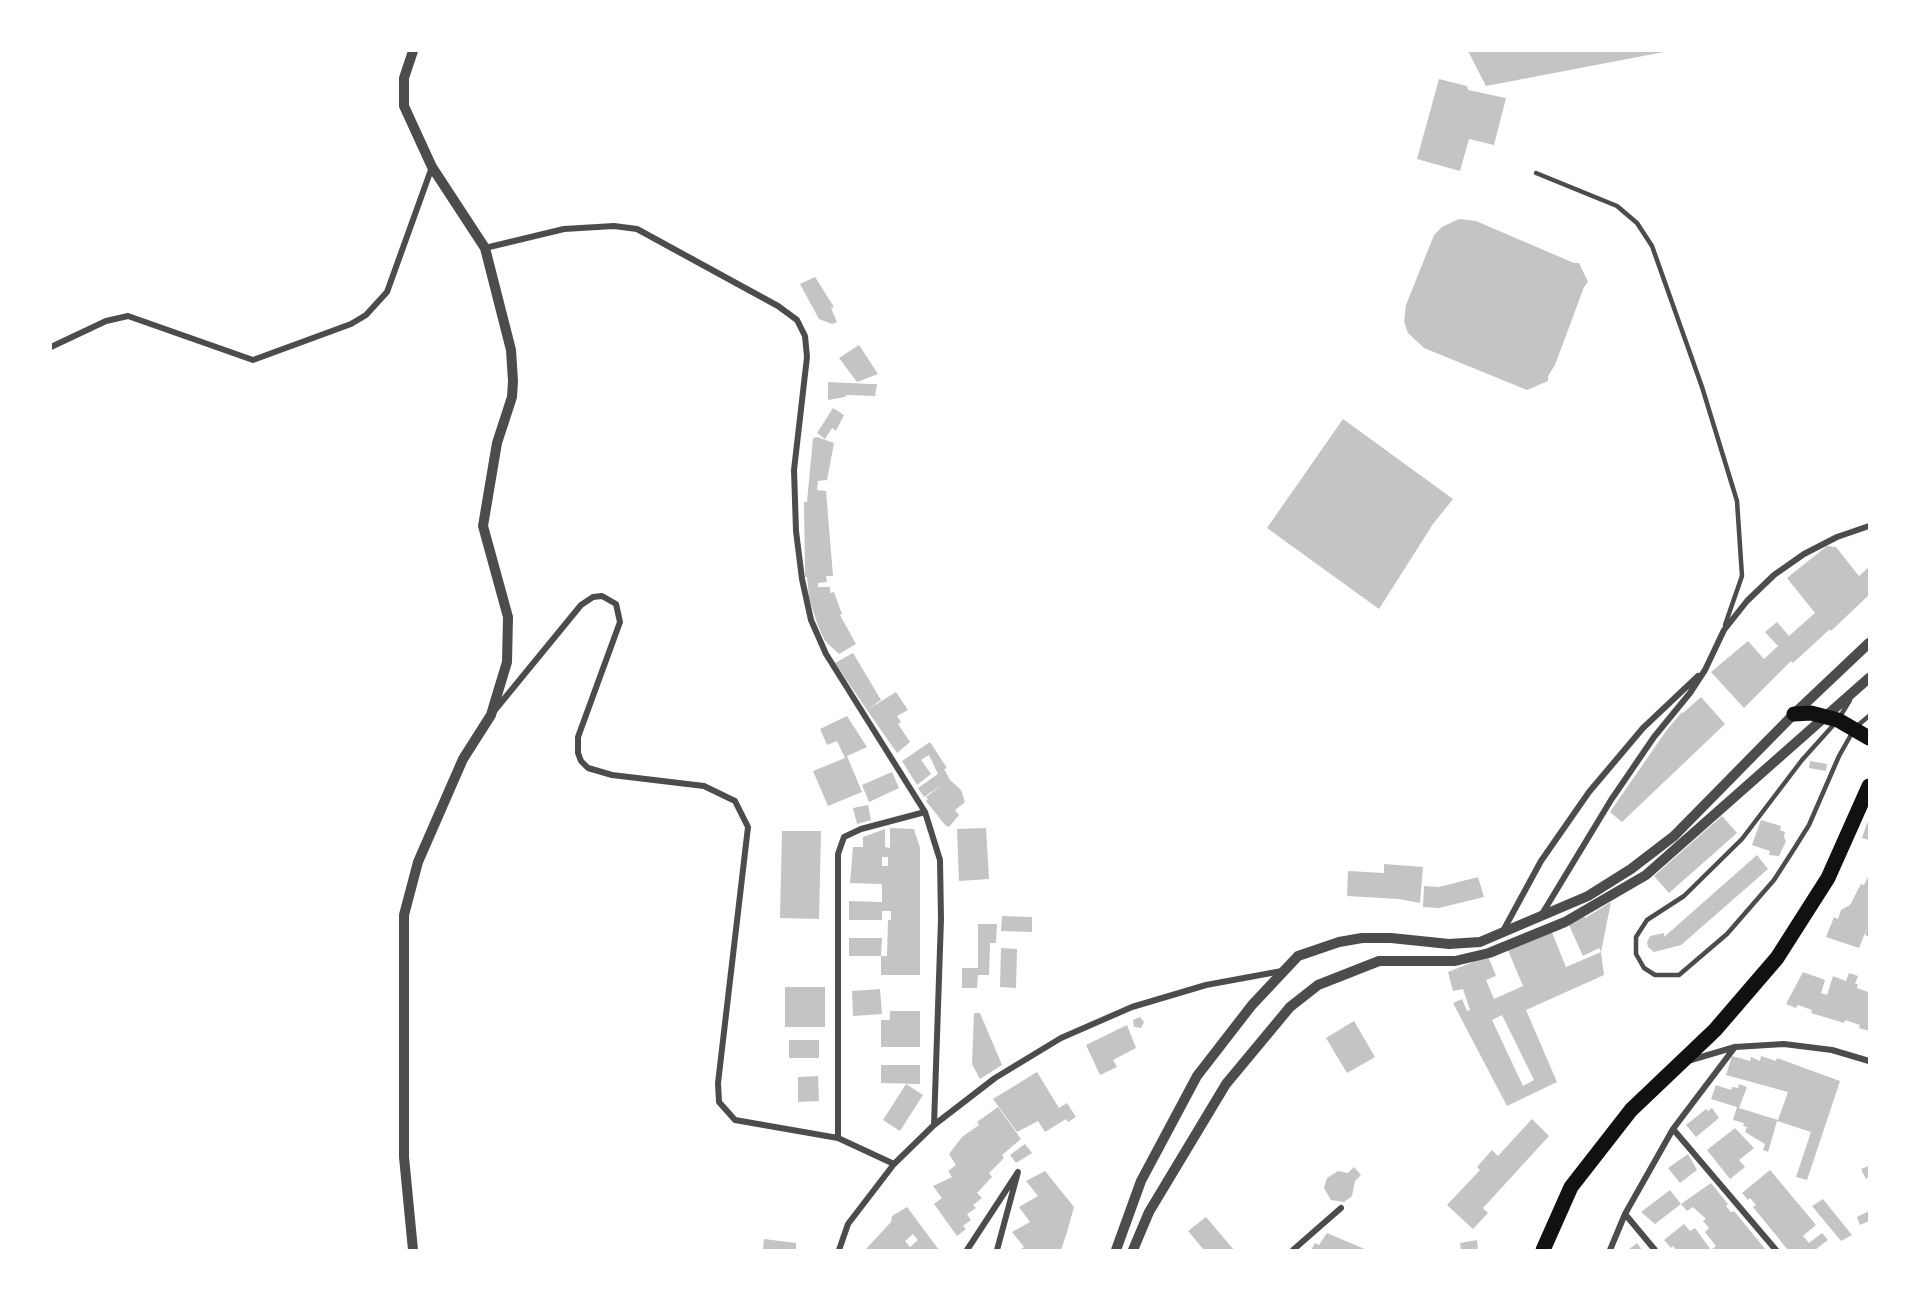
<!DOCTYPE html>
<html>
<head>
<meta charset="utf-8">
<style>
  body { margin:0 }
  #map { position:relative; width:1920px; height:1301px; overflow:hidden; background:#fff; font-family:"Titillium Web",sans-serif }
  canvas { display:block }
  .frame { position:absolute; inset:0; border:52px solid #fff; pointer-events:none }
</style>
</head>
<body>
<div id="map">
<canvas width="1920" height="1301"></canvas>
<div class="frame"></div>
</div>
<script>
const ctx = document.querySelector('canvas').getContext('2d');
ctx.lineJoin = 'round';
function fillPath(path, color) { ctx.fillStyle = color; ctx.fill(path, 'evenodd'); }
const poly = rows => new Path2D(rows.map(r => 'M' + r).join(''));
function trace(path, color, width, dash) { ctx.strokeStyle = color; ctx.lineWidth = width; ctx.lineCap = dash ? 'butt' : 'round'; ctx.setLineDash(dash || []); ctx.stroke(path); }
fillPath(poly([
  [1468,51,1664,51,1664,52,1486,86],
  [1439,79,1467,86,1468,90,1506,98,1494,145,1469,139,1460,171,1417,159],
  [1459,219,1476,221,1574,263,1579,263,1588,282,1584,287,1555,365,1548,376,1548,381,1527,390,1424,348,1408,333,1404,322,1406,305,1434,235,1442,227],
  [815,277,834,307,831,308,837,322,832,324,819,319,800,284],
  [859,345,878,374,857,382,839,358],
  [828,382,871,384,877,384,875,396,846,395,845,397,828,400],
  [833,408,844,415,836,431,832,428,825,439,817,433],
  [1343,419,1453,499,1433,524,1379,609,1267,528],
  [817,437,834,443,827,480,818,481,817,490,826,491,833,576,826,576,827,582,818,583,818,587,830,587,830,593,834,592,842,614,840,615,856,644,839,654,825,641,818,626,809,598,807,577,805,577,804,502,807,502,813,438],
  [1827,546,1836,547,1859,576,1869,567,1869,595,1831,631,1830,629,1793,663,1791,661,1744,708,1711,672,1748,641,1764,659,1778,646,1765,632,1777,622,1789,636,1815,613,1787,578],
  [853,653,881,700,867,710,835,663],
  [896,692,908,710,897,716,901,722,898,724,910,742,897,753,867,710],
  [1701,697,1725,724,1622,822,1610,812,1666,731,1682,712,1683,713],
  [847,716,867,747,847,756,862,792,828,806,813,771,845,758,837,741,827,745,820,729],
  [930,742,947,768,944,769,950,780,961,790,965,802,955,810,959,815,949,827,945,825,926,801,928,799,926,797,943,784,924,797,918,788,938,774,929,755,921,760,931,774,917,785,902,761],
  [1810,761,1827,764,1826,771,1809,768],
  [892,772,899,788,869,802,862,785],
  [868,805,871,820,857,824,853,808],
  [1722,816,1737,833,1669,893,1654,876],
  [1761,820,1781,826,1780,830,1785,832,1784,837,1786,841,1779,856,1769,855,1770,851,1752,845],
  [1867,823,1869,823,1869,840,1862,838],
  [890,828,914,829,920,848,920,975,881,975,881,956,887,956,888,920,891,920,891,911,882,911,882,920,849,920,849,901,882,902,882,884,850,883,853,847,863,847,863,837,885,829,885,847,890,848],
  [882,857,888,857,888,866,882,866],
  [986,828,989,879,959,881,957,829],
  [782,831,821,831,819,919,780,918],
  [1757,855,1768,869,1681,945,1654,952,1648,947,1647,942,1650,936,1664,933,1664,937],
  [1384,864,1423,867,1420,903,1399,899,1347,896,1348,871,1384,873],
  [1869,875,1869,937,1865,935,1867,928,1859,948,1826,937,1834,917,1838,919,1841,910,1850,905,1861,884,1864,885],
  [1478,877,1484,897,1439,908,1423,907,1424,886,1439,887],
  [1611,902,1601,952,1604,975,1526,1010,1557,1082,1507,1106,1453,1003,1462,999,1467,1011,1470,1010,1463,989,1453,991,1448,972,1488,956,1496,976,1486,980,1494,999,1523,986,1507,948,1551,930,1566,967,1601,952,1599,948,1583,956,1568,923,1584,916,1585,918],
  [1502,1015,1534,1080,1523,1086,1492,1020],
  [1002,916,1032,917,1032,932,1001,931],
  [978,924,997,924,996,943,990,943,989,975,978,975,977,988,962,988,962,968,978,968],
  [849,938,882,938,881,956,849,956],
  [1001,948,1017,949,1016,988,1000,987],
  [1803,972,1825,980,1821,993,1827,995,1833,976,1846,981,1849,973,1858,976,1855,984,1858,984,1857,988,1868,992,1869,997,1869,1031,1859,1028,1860,1025,1845,1020,1844,1023,1811,1013,1812,1010,1798,1005,1796,1008,1786,1004],
  [785,987,825,987,825,1027,785,1027],
  [880,989,882,1014,853,1016,852,991],
  [890,1011,920,1011,920,1047,881,1047,881,1020,890,1020],
  [974,1013,980,1013,1002,1065,980,1079,972,1064],
  [1140,1017,1144,1022,1141,1028,1134,1027,1133,1020],
  [1354,1021,1375,1057,1347,1073,1326,1038],
  [1127,1025,1136,1048,1113,1060,1117,1067,1100,1075,1086,1045],
  [789,1040,819,1040,819,1058,789,1058],
  [1732,1056,1750,1061,1751,1057,1760,1061,1761,1056,1776,1061,1777,1058,1840,1081,1807,1180,1796,1177,1811,1132,1777,1121,1768,1152,1763,1150,1765,1144,1745,1132,1747,1127,1743,1126,1744,1123,1733,1120,1737,1107,1711,1099,1716,1085,1731,1090,1732,1087,1738,1088,1739,1084,1747,1087,1739,1108,1778,1120,1788,1092,1726,1075],
  [881,1065,920,1065,920,1084,881,1083],
  [1037,1072,1059,1108,1067,1103,1076,1117,1068,1122,1066,1119,1045,1132,1038,1121,1017,1132,993,1099],
  [818,1076,819,1101,798,1102,798,1077],
  [906,1084,923,1095,900,1131,883,1120],
  [998,1107,1021,1139,1002,1155,1004,1158,989,1173,992,1177,977,1193,982,1198,973,1205,976,1208,967,1214,971,1220,963,1226,966,1229,957,1236,934,1204,942,1198,933,1186,952,1177,948,1171,956,1165,949,1154,962,1137,979,1125,977,1122],
  [1712,1108,1719,1118,1696,1137,1686,1125,1706,1109,1708,1111],
  [1532,1119,1549,1136,1483,1208,1488,1213,1473,1229,1447,1205,1480,1170,1477,1167,1492,1150,1498,1156],
  [1735,1128,1754,1148,1739,1160,1745,1167,1730,1179,1707,1150],
  [1025,1144,1032,1153,1016,1163,1010,1155],
  [1688,1154,1697,1170,1680,1183,1668,1168],
  [1869,1166,1869,1177,1866,1179,1861,1169],
  [1354,1167,1361,1175,1355,1181,1352,1196,1344,1202,1331,1200,1324,1188,1327,1178,1338,1171,1348,1173],
  [1770,1170,1816,1225,1803,1236,1809,1243,1822,1233,1828,1240,1815,1250,1788,1250,1753,1207,1756,1205,1750,1198,1748,1200,1742,1193],
  [1045,1171,1074,1207,1067,1232,1061,1250,1020,1250,1024,1247,1012,1232,1030,1222,1019,1207,1038,1196,1026,1181],
  [1711,1183,1728,1204,1726,1206,1731,1212,1734,1211,1766,1250,1676,1250,1673,1246,1671,1248,1664,1240,1684,1224,1690,1231,1695,1228,1711,1250,1716,1246,1705,1232,1709,1228,1703,1221,1706,1219,1693,1207,1687,1211,1681,1204],
  [1670,1190,1681,1204,1655,1224,1641,1212],
  [1823,1199,1852,1235,1841,1241,1812,1206],
  [907,1207,939,1250,865,1250,891,1222,892,1216],
  [913,1234,918,1240,910,1247,905,1241],
  [1869,1211,1869,1221,1860,1225,1857,1217],
  [1206,1217,1234,1250,1204,1250,1188,1231],
  [1327,1233,1367,1250,1311,1250,1315,1243,1319,1245],
  [764,1239,796,1243,796,1250,763,1250],
  [1477,1240,1478,1250,1461,1250,1460,1243],
  [1637,1243,1642,1250,1628,1250]
]), '#c4c4c4');
trace(poly([
  [1536,173,1617,206,1637,223,1652,246,1702,387,1737,501,1742,576,1725,625],
  [1850,700,1838,720,1802,760,1742,839,1684,896,1647,920,1636,937,1636,954,1644,968,1655,975,1679,975,1727,934,1774,880,1794,849,1809,825,1839,756,1852,733],
  [1857,726,1869,716]
]), '#4c4c4c', 4.5);
trace(poly([
  [485,248,564,229,614,226,637,229,778,306,797,320,805,336,807,357,794,470,796,531,802,579,811,620,826,654,925,812,940,860,941,919,934,1125],
  [51,347,106,321,128,316,253,360,351,324,366,315,387,292,432,167],
  [495,710,581,605,593,597,602,596,616,604,620,622,578,737,578,753,581,761,588,768,612,775,704,786,735,801,748,827,718,1083,719,1102,735,1120,838,1138,894,1164],
  [1542,914,1611,800,1654,737,1690,693,1705,670,1724,630,1747,601,1774,575,1804,554,1837,537,1869,526],
  [1503,931,1541,861,1589,792,1643,728,1698,676],
  [1691,1060,1735,1047,1784,1044,1832,1050,1869,1061],
  [1673,1129,1776,1250],
  [838,1138,838,854,844,837,861,829,925,812],
  [1625,1214,1655,1250],
  [839,1250,848,1224,894,1164,934,1125,995,1078,1061,1038,1132,1007,1206,985,1282,971],
  [967,1250,1018,1172,997,1250],
  [1293,1250,1341,1208],
  [1610,1250,1625,1214,1673,1129,1735,1047]
]), '#4c4c4c', 6);
trace(poly([
  [413,1250,404,1157,404,915,418,862,463,759,491,715,507,662,508,617,483,526,497,443,512,397,513,381,511,350,485,248,432,167,404,106,404,78,413,51],
  [1116,1250,1141,1181,1197,1076,1252,1005,1298,956,1339,942,1362,938,1391,938,1449,944,1480,942,1588,896,1631,869,1674,836,1794,714,1869,643],
  [1133,1250,1149,1212,1226,1084,1290,1007,1318,985,1379,961,1455,961,1489,953,1565,922,1646,875,1869,678]
]), '#4c4c4c', 10);
trace(poly([
  [1794,714,1811,713,1838,720,1869,738],
  [1543,1250,1571,1187,1631,1110,1715,1030,1777,958,1828,878,1869,786]
]), '#111', 15);
</script>
</body>
</html>
